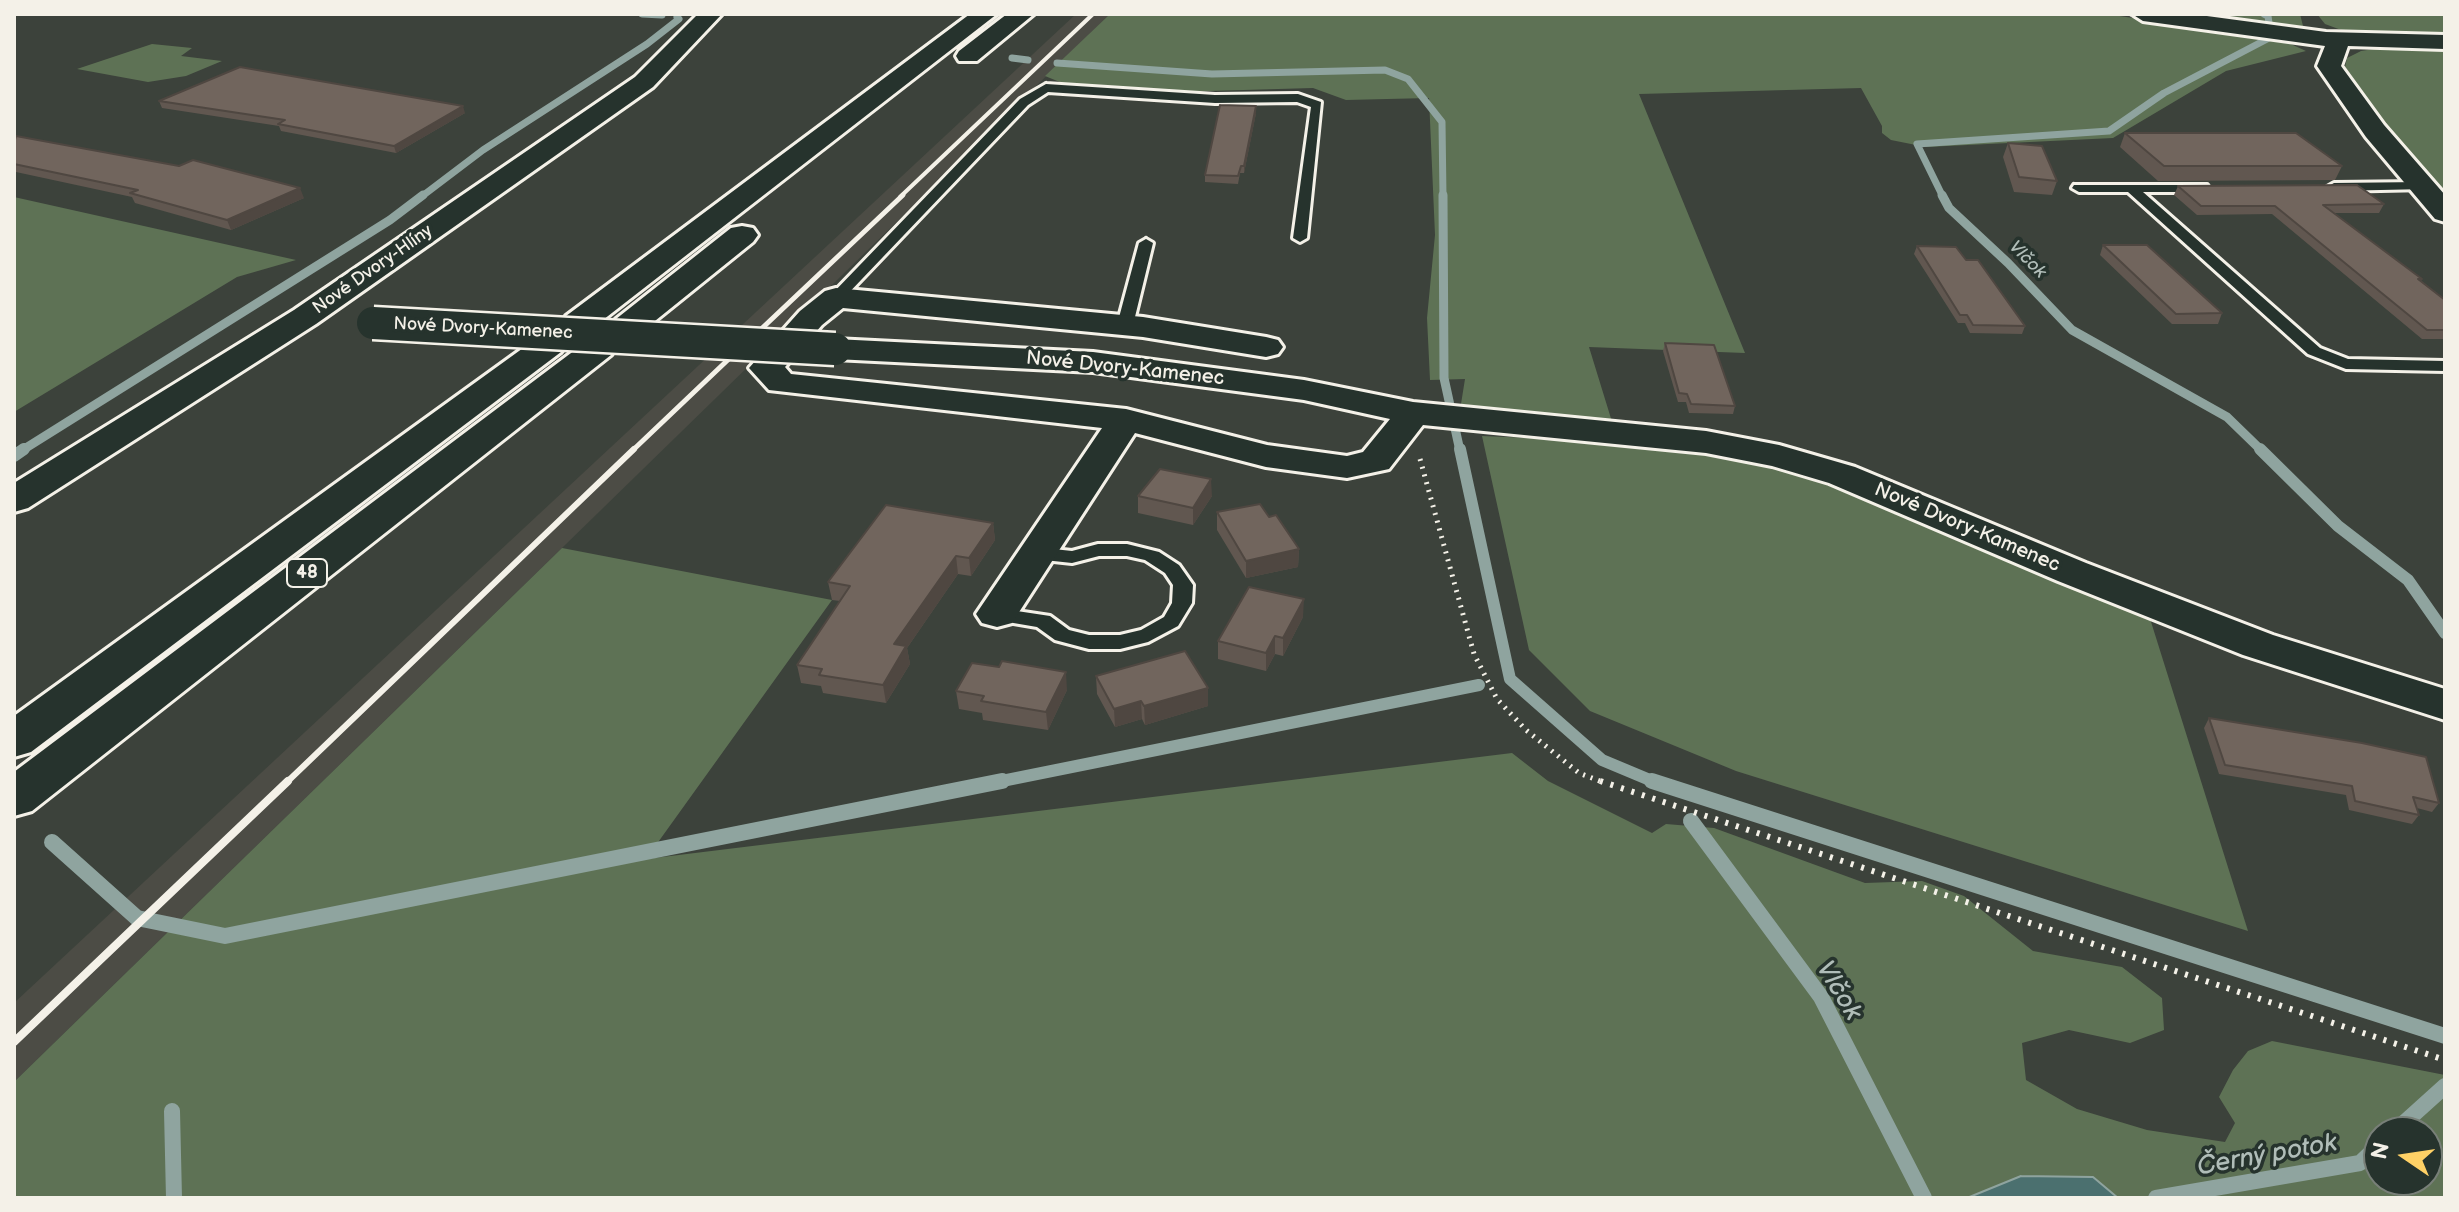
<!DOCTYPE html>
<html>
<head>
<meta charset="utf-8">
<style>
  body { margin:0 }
  #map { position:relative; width:2459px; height:1212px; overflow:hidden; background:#3c423b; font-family:"Balsamiq Sans",sans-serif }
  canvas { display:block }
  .frame { position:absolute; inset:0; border:16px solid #f4f1e8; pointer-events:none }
  .north { position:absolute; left:2363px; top:1116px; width:80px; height:80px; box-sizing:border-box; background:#26332d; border:2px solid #787f78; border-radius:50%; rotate:283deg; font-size:22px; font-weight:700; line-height:32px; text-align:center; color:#f4f1e8 }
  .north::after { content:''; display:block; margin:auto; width:28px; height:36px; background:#ffd166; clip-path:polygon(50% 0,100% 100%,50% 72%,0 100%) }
</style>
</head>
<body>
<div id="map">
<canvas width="2459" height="1212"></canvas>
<div class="frame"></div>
<div class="north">N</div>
</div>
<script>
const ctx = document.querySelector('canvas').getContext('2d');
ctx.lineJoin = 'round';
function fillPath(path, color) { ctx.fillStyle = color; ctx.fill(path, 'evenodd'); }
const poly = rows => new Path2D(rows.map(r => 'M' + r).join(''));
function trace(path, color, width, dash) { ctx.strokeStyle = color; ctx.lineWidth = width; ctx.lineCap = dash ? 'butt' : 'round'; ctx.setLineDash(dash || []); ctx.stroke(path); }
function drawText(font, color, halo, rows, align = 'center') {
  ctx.font = font + ' "Balsamiq Sans",sans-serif'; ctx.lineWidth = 7; ctx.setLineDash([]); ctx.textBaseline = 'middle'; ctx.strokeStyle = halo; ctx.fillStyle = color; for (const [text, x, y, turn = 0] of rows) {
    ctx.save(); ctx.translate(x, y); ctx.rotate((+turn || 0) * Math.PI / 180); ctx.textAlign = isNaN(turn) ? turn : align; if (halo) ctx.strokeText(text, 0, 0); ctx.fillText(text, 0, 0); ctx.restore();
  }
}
fillPath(poly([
  [1076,14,1110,14,14,1082,14,1003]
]), '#4c4c45');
fillPath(poly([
  [1110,14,2106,14,2282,40,2306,51,2226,71,2113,138,1926,147,1891,140,1882,133,1882,126,1861,88,1639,94,1745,353,1589,347,1613,425,1461,404,1465,379,1430,380,1427,318,1435,235,1429,98,1346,100,1313,88,1175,92,1067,85,1045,76],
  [2175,14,2300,14,2304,30],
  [2317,14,2445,14,2445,38,2352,34,2325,24],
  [152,44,192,48,181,56,222,61,186,76,148,82,77,69],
  [2386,47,2445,47,2445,194,2428,183,2345,67,2347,58,2361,51],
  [14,197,296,260,237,277,14,412],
  [1482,436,1628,442,1756,456,1841,481,2147,609,2248,931,1736,771,1590,711,1529,650],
  [562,548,832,600,646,859,1512,753,1548,781,1652,833,1666,824,1714,828,1865,883,1922,881,1964,896,2033,951,2122,967,2162,998,2164,1030,2130,1043,2069,1030,2022,1043,2026,1080,2077,1109,2147,1130,2225,1142,2235,1123,2219,1097,2233,1070,2248,1051,2272,1041,2445,1075,2445,1198,14,1198,14,1082],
  [2379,1132,2427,1132,2427,1180,2379,1180]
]), '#5e7255');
const water = poly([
  [2021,1176,2093,1177,2118,1198,1967,1198,2021,1176]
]);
fillPath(water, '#4b706f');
trace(water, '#8fa49f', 2);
trace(poly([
  [642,14,662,15],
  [1012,58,1028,60],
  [1057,63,1212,74,1385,70,1408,79,1442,122,1443,197],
  [421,197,483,150,647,44,679,19,677,17],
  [1943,197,1917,144,2109,131,2164,93,2271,37,2268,16,2264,14]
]), '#8fa49f', 7);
trace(poly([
  [1443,195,1444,378,1460,451],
  [1942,195,1949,208,2008,263,2072,330,2227,417,2262,451],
  [21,451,390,220,423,195]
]), '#8fa49f', 9);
trace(poly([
  [1460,449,1510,679,1602,760,1657,783],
  [2260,449,2338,526,2408,580,2445,633],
  [14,456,24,449],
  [992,783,1479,685]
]), '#8fa49f', 12);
trace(poly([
  [1652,781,2445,1036],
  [1691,821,1821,997,1924,1198],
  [52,842,137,918,225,936,1002,781],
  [172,1111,174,1198],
  [2394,1132,2445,1086],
  [2156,1198,2360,1163,2379,1145]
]), '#8fa49f', 16);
const lane = poly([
  [1046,84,1215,95,1298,94,1321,102,1307,238,1300,242,1293,238,1311,107,1297,102,1215,103,1048,92,1028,105,841,301,831,301,831,295,1020,99,1046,84],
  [2422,182,2429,186,2427,189,2334,191,2327,187,2334,183,2422,182],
  [2074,185,2207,185,2209,188,2202,192,2143,192,2320,348,2348,359,2445,361,2445,371,2346,369,2308,354,2128,192,2079,192,2072,188,2074,185],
  [1146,239,1153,243,1133,325,1125,330,1120,328,1117,325,1139,243,1146,239],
  [1098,544,1127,544,1159,552,1179,565,1193,585,1192,603,1178,626,1148,642,1120,649,1089,649,1055,640,1037,627,990,619,987,614,997,608,1050,616,1069,630,1089,635,1120,635,1141,630,1164,617,1172,603,1173,585,1165,573,1145,560,1127,556,1099,556,1072,563,1035,559,1025,553,1035,547,1072,551,1098,544]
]);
const street = poly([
  [698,14,722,14,653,87,316,324,28,508,14,512,14,483,294,310,635,77,698,14],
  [2132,14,2192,14,2326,32,2445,35,2445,49,2348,46,2341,66,2384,125,2445,195,2445,222,2435,219,2366,137,2317,66,2325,46,2143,21,2132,14],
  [836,288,1143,317,1266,337,1278,340,1283,347,1278,354,1266,357,1143,337,843,308,822,325,785,367,791,374,1126,409,1267,445,1347,456,1363,452,1390,419,1304,400,1093,372,835,359,823,356,818,349,823,342,835,339,1093,352,1304,380,1413,402,1706,431,1779,445,1855,467,2086,563,2273,635,2445,689,2445,720,2243,655,2058,581,1829,483,1772,466,1706,453,1423,425,1389,469,1347,478,1266,467,1135,433,1012,623,997,627,982,623,976,614,1102,428,769,390,749,368,800,311,825,291,836,288]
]);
const highway = poly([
  [970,14,997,14,590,330,578,333,566,330,561,323,566,316,970,14],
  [1007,14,1034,14,977,61,959,61,956,56,959,51,1007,14],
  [742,226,753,228,758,235,753,242,640,333,628,336,616,333,611,326,616,319,731,228,742,226],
  [549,335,561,338,566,345,561,352,31,752,14,757,14,716,537,338,549,335],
  [599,338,611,341,616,348,611,355,32,811,14,816,14,772,587,341,599,338]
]);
trace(lane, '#f4f1e8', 6);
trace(street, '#f4f1e8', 6);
trace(highway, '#f4f1e8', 6);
trace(poly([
  [1420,459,1474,654,1497,699,1526,730,1579,773,1605,783]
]), '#f4f1e8', 5, [2, 6]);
trace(poly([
  [1600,781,2445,1060]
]), '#f4f1e8', 6, [3, 8]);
fillPath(lane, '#26332d');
fillPath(street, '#26332d');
fillPath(highway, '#26332d');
trace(poly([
  [900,197,1093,14]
]), '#f4f1e8', 4);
trace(poly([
  [757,333,903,195],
  [632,451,733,355]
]), '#f4f1e8', 5);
trace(poly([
  [286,783,634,449]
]), '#f4f1e8', 6);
trace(poly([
  [14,1042,288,781]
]), '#f4f1e8', 8);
const streetBridge = poly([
  [373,323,835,349]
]);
trace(streetBridge, '#f4f1e8', 37, []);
trace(streetBridge, '#26332d', 32);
fillPath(poly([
  [159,101,465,113,396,153,281,131,279,126,162,108],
  [1256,113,1244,173,1240,173,1238,184,1205,182,1205,175],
  [2125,133,2342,166,2335,180,2158,181,2120,147],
  [14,143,304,198,231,230,135,203,132,197,16,172,14,168],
  [2008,143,2057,181,2052,195,2014,192,2003,157],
  [2178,186,2384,204,2379,213,2334,213,2422,279,2421,281,2445,300,2445,339,2422,339,2272,214,2197,215,2174,195],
  [2103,245,2222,313,2218,324,2172,324,2100,255],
  [1917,246,1966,260,2025,326,2022,334,1970,333,1965,323,1958,323,1914,254],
  [1665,343,1735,406,1733,414,1689,413,1686,402,1678,402,1663,351],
  [1138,496,1212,496,1193,525,1138,513],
  [1217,512,1269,517,1299,549,1298,567,1246,578,1217,530],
  [993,523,995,540,971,576,958,574,907,648,910,664,886,703,823,693,821,686,801,683,797,665,840,601,832,600,828,582],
  [1303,617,1283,656,1275,654,1266,671,1218,659,1218,641],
  [1096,676,1208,706,1145,725,1142,719,1115,727,1097,694],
  [1067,690,1048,730,983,720,982,713,959,709,956,691],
  [2209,718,2439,803,2432,812,2417,808,2419,815,2412,824,2349,810,2346,795,2219,774,2204,728]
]), '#615750');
fillPath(poly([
  [463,106,465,113,396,153,394,146],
  [1256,106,1256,113,1244,173,1244,166],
  [300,188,304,198,231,230,227,220],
  [1211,479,1212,496,1193,525,1193,508],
  [993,523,995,540,971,576,969,558],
  [1299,549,1298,567,1246,578,1246,561],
  [956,556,958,574,907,648,910,664,886,703,883,685,894,644],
  [1304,599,1303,617,1283,656,1283,638],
  [1275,636,1275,654,1266,671,1266,653],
  [1066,672,1067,690,1048,730,1046,712],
  [1208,688,1208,706,1145,725,1144,706],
  [1141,701,1142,719,1115,727,1114,709]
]), '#4f4741');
const building = poly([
  [240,67,463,106,394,146,278,124,285,120,159,101,240,67],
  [1220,105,1256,106,1244,166,1241,166,1238,176,1205,175,1220,105],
  [2125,133,2296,133,2342,166,2164,166,2125,133],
  [16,136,179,166,193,160,300,188,227,220,130,193,138,190,14,164,14,143,16,136],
  [2008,143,2042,146,2057,181,2019,177,2008,143],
  [2357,185,2384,204,2323,205,2422,279,2418,279,2445,300,2445,330,2427,330,2275,206,2201,206,2178,186,2357,185],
  [2103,245,2147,245,2222,313,2176,314,2103,245],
  [1917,246,1956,247,1966,260,1978,260,2025,326,1973,325,1967,315,1960,315,1917,246],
  [1665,343,1714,345,1735,406,1691,404,1687,394,1679,393,1665,343],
  [1160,469,1211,479,1193,508,1138,496,1160,469],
  [1260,504,1269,517,1276,515,1299,549,1246,561,1217,512,1260,504],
  [886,505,993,523,969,558,956,556,894,644,906,646,883,685,819,675,822,669,797,665,850,586,828,582,886,505],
  [1249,587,1304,599,1283,638,1275,636,1266,653,1218,641,1249,587],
  [1185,651,1208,688,1144,706,1141,701,1114,709,1096,676,1185,651],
  [1002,661,1066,672,1046,712,981,701,984,696,956,691,972,663,999,667,1002,661],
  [2209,718,2362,743,2426,757,2439,803,2413,797,2419,815,2355,801,2352,786,2225,765,2209,718]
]);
fillPath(building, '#71655d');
trace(building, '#4f4741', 2);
drawText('italic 18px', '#b0bdb8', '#26332d', [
  ["Vlčok",2027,260,45]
]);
drawText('18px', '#f4f1e8', '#26332d', [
  ["Nové Dvory-Hlíny",373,270,-35],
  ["Nové Dvory-Kamenec",483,329,3]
]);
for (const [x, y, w] of [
  [307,573,40]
]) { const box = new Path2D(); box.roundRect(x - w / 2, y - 14, w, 28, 6); ctx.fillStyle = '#26332d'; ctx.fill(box); trace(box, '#f4f1e8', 2); }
drawText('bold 18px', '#f4f1e8', null, [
  ["48",307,573]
]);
drawText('20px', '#f4f1e8', '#26332d', [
  ["Nové Dvory-Kamenec",1125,369,6],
  ["Nové Dvory-Kamenec",1967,528,23]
]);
drawText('italic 26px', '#b0bdb8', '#26332d', [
  ["Vlčok",1838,991,59],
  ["Černý potok",2267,1156,-10]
]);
</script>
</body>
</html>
